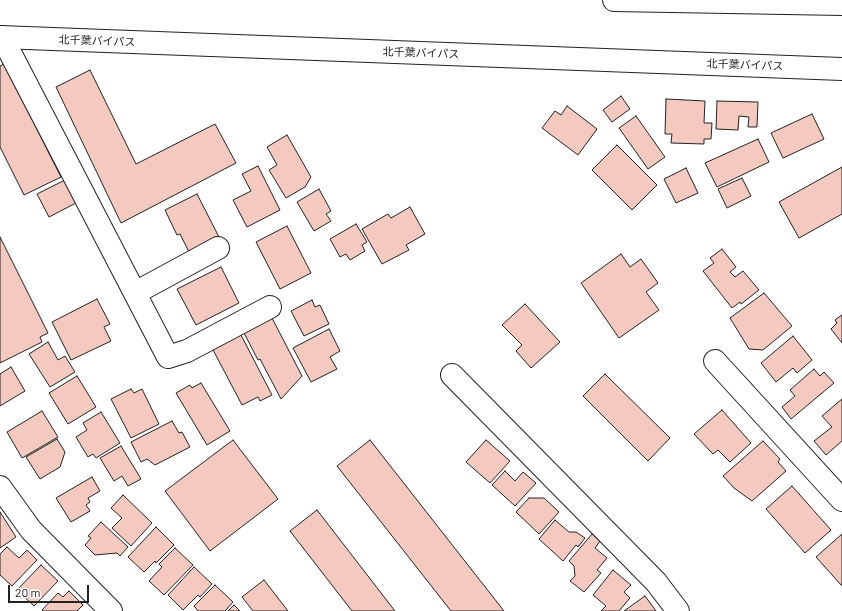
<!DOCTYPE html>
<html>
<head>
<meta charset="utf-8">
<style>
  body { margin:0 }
  #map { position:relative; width:842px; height:611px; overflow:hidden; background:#fff; font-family:Barlow,sans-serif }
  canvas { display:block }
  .scale { position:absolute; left:8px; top:585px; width:81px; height:18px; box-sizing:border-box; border:2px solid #222; border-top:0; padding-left:5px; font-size:12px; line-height:14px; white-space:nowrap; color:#222; -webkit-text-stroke:3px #fff; paint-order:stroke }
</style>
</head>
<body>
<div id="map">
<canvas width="842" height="611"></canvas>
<div class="scale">20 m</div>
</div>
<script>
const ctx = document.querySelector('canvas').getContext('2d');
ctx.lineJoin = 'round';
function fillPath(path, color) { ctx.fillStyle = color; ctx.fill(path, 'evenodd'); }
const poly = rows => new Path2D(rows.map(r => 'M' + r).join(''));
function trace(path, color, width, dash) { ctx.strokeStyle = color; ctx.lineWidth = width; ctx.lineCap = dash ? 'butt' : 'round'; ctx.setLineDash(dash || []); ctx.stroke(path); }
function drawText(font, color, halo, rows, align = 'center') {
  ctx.font = font + ' Barlow,"Noto Sans JP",sans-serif'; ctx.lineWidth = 3; ctx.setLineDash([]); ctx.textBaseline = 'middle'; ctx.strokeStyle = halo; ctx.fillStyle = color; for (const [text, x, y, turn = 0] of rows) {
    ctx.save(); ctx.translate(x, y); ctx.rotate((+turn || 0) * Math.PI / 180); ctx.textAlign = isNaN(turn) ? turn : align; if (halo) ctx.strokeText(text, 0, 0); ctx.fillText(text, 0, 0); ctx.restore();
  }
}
const building = poly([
  [4,64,61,177,24,195,0,147,0,66,4,64],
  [90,70,136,164,215,124,236,163,121,223,56,87,90,70],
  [621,96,630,109,612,122,603,110,621,96],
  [666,99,705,101,704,123,712,123,711,139,704,139,704,144,671,143,672,134,665,134,666,99],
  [717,101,758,102,757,127,748,127,749,117,739,116,738,130,716,129,717,101],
  [567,106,597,129,578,155,542,128,555,111,561,115,567,106],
  [812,114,824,139,783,158,771,133,812,114],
  [636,116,665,157,648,169,619,128,636,116],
  [287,135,311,177,305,187,286,198,269,170,277,165,267,147,287,135],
  [758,139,769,162,717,187,705,163,758,139],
  [617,145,657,185,632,210,592,170,617,145],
  [258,166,280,210,247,227,233,200,251,191,242,174,258,166],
  [842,167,842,214,799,238,779,202,842,167],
  [686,168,698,193,676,203,664,179,686,168],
  [742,178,751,196,727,208,718,189,742,178],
  [65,180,76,203,49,217,37,194,65,180],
  [319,189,331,211,326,214,331,221,314,231,297,202,319,189],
  [197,194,219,237,189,252,180,234,177,235,165,210,197,194],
  [410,207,425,234,406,245,409,250,382,264,362,229,388,214,391,218,410,207],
  [356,224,367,242,362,245,365,251,350,260,346,254,340,257,330,239,356,224],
  [287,226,311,273,280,289,256,242,287,226],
  [0,237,48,333,40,337,42,342,0,363,0,237],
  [722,249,736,267,730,272,735,277,743,271,759,290,741,304,740,302,732,308,703,271,714,263,710,258,722,249],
  [621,254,630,267,641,259,658,283,646,292,659,310,619,338,581,283,621,254],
  [221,267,239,303,196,325,177,289,221,267],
  [764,293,792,326,763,350,749,349,730,318,764,293],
  [97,299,110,324,104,327,111,341,71,360,52,322,97,299],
  [312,300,315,307,320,305,329,324,304,336,291,311,312,300],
  [525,304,560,342,531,368,516,351,522,345,502,325,525,304],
  [842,315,842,343,831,329,837,323,835,320,842,315],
  [271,316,302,376,281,399,260,359,258,360,243,331,271,316],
  [329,329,340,351,330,357,337,369,311,382,293,348,329,329],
  [240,333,272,395,260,401,258,397,242,405,212,348,240,333],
  [793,336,812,360,797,373,793,368,776,382,761,363,793,336],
  [48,342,58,360,65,356,75,372,50,387,29,354,48,342],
  [11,367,25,391,0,406,0,374,11,367],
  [814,369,820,376,824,372,834,383,791,419,782,407,795,396,790,390,814,369],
  [605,374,670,438,648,461,583,396,605,374],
  [77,376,96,407,68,424,49,393,77,376],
  [201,383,230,431,207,445,176,393,190,385,192,388,201,383],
  [131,389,134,393,142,389,159,424,131,438,111,399,131,389],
  [842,399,842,441,826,455,814,441,832,427,822,416,842,399],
  [722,410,751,443,730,462,718,450,713,454,694,434,722,410],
  [42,411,58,437,22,458,7,432,42,411],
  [101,412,120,443,96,458,93,454,88,457,76,437,87,430,83,423,101,412],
  [172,421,179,433,182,432,190,447,155,465,147,459,141,462,131,442,172,421],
  [57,439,65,452,60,467,40,479,26,457,57,439],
  [233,440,278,499,210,551,165,491,233,440],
  [370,440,504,611,451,611,337,466,370,440],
  [486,440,510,461,490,483,466,462,486,440],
  [763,441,780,459,778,462,786,471,752,501,734,488,723,476,763,441],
  [121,446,141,479,128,486,122,476,114,481,100,458,121,446],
  [505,471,515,481,523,472,536,483,515,506,492,485,505,471],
  [92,477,100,491,88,498,90,502,86,505,90,511,71,522,56,498,92,477],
  [792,486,831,530,805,553,766,509,792,486],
  [123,495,152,523,131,546,112,528,122,518,111,508,123,495],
  [529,498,544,498,559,512,539,534,516,512,529,498],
  [317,510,395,611,352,611,290,531,317,510],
  [0,512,16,537,0,548,0,512],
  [555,520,569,532,576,532,585,538,578,547,576,545,563,561,539,539,555,520],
  [101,522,128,547,120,556,117,553,95,555,85,545,91,538,88,536,101,522],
  [156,527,174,545,156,563,155,561,144,572,128,557,156,527],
  [592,534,600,541,595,548,607,558,597,570,601,573,584,592,570,581,575,576,574,566,569,561,592,534],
  [842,534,842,586,816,557,842,534],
  [7,547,19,558,27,550,37,560,12,586,0,575,0,554,7,547],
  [175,548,193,565,164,595,149,581,162,567,159,564,175,548],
  [41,565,58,581,34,606,17,590,41,565],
  [194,567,212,584,200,597,198,595,183,610,168,595,194,567],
  [613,570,631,585,624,592,630,598,619,611,601,611,606,606,593,595,613,570],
  [264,580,288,611,253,611,242,597,264,580],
  [215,585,233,602,225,611,198,611,194,606,215,585],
  [69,591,83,605,77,611,44,611,42,610,58,593,63,597,69,591],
  [645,596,656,611,624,611,645,596],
  [234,605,240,611,228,611,234,605]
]);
fillPath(building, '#f3c9c0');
trace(building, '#222', 1);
const minor = poly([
  [2,37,168,357,187,351,270,307],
  [135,293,218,248],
  [715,361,842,500],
  [452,375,656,582,678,611],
  [0,487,31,530,111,611]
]);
const trunk = poly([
  [614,0,842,4],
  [0,37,842,69]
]);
trace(minor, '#222', 24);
trace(trunk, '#222', 24);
trace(minor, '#fff', 22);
trace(trunk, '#fff', 22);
drawText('11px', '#222', '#fff', [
  ["北千葉バイパス",97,41,2],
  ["北千葉バイパス",421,53,2],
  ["北千葉バイパス",745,65,2]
]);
</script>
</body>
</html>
